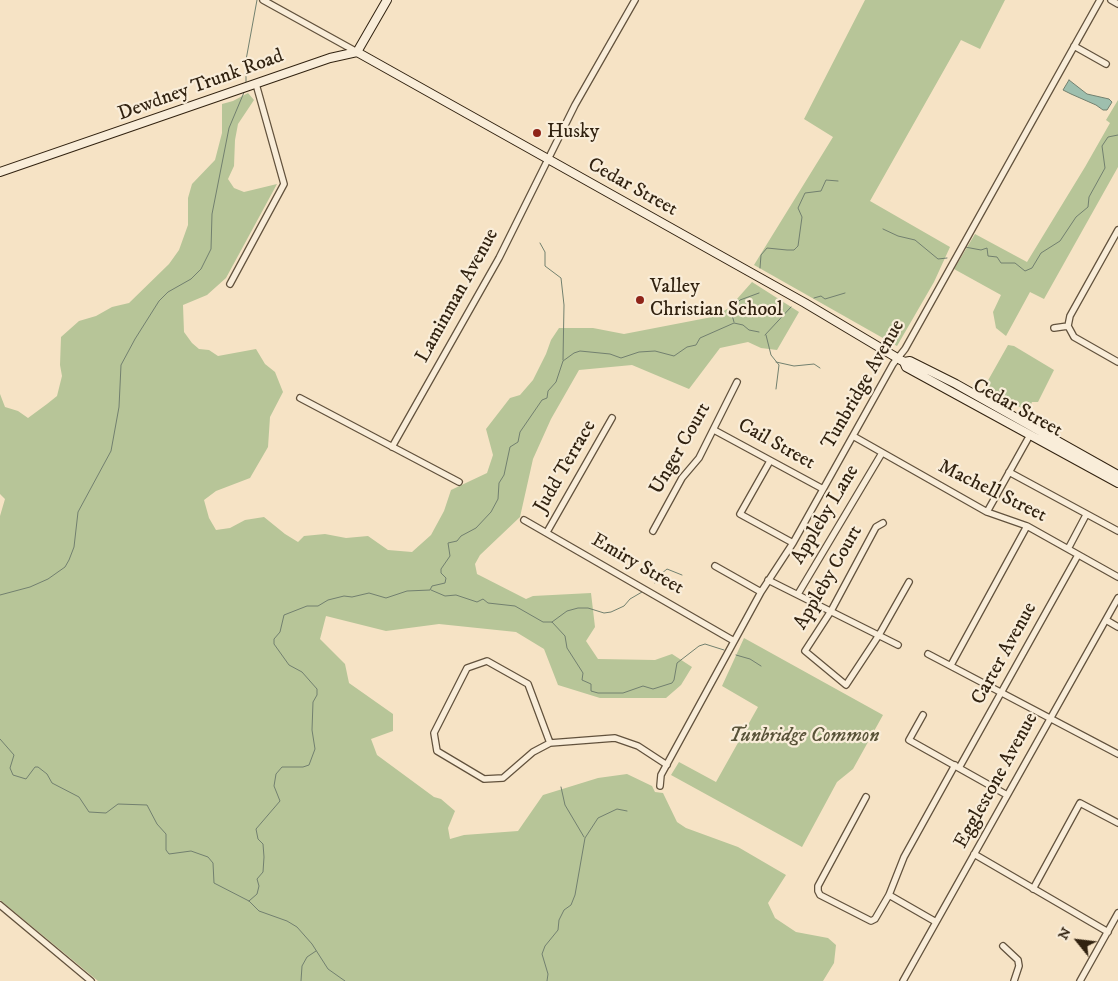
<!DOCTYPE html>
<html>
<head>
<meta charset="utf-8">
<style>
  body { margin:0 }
  #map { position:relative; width:1118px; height:981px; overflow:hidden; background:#f6e3c5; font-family:"IM FELL DW Pica",serif }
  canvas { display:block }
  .north { position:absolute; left:1053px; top:916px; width:50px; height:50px; -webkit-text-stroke:4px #f9edd9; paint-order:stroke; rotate:299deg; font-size:14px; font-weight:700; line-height:20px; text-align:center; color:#312210 }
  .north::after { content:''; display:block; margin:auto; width:18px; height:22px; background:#312210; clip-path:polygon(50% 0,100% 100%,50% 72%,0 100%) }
</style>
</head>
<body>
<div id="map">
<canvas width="1118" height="981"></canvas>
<div class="north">N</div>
</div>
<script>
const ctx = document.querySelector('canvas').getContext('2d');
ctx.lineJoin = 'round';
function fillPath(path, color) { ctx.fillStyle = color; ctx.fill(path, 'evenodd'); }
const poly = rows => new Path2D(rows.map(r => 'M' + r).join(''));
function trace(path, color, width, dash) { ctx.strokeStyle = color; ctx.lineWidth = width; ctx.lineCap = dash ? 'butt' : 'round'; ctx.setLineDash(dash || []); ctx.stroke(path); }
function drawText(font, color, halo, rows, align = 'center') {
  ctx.font = font + ' "IM FELL DW Pica",serif'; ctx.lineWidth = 4.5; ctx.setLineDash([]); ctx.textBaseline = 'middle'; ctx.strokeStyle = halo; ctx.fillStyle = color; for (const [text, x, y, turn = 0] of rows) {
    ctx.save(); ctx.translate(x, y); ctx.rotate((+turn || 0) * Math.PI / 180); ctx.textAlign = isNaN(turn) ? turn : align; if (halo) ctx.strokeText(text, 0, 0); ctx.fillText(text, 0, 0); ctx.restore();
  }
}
fillPath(poly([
  [865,0,1005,0,980,49,961,40,870,201,950,247,934,282,897,346,754,265,833,137,804,119],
  [248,93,254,100,238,124,235,140,234,166,228,179,234,188,244,192,277,184,226,278,207,295,183,305,184,332,192,343,199,349,209,350,218,356,256,349,265,364,275,372,283,392,270,417,268,447,250,478,216,491,204,500,209,518,216,530,230,528,245,520,264,517,285,534,298,542,304,536,325,534,346,538,368,536,388,550,412,552,431,535,444,511,451,490,487,473,493,455,486,429,510,398,520,395,533,380,546,354,551,340,559,328,593,328,624,334,712,317,729,308,752,282,799,312,777,350,761,348,748,342,720,348,689,389,632,365,579,370,551,419,533,459,520,517,480,555,475,564,477,574,526,599,533,596,591,593,595,627,586,641,598,659,655,660,672,654,692,667,681,685,666,698,600,698,558,685,544,649,516,632,439,624,386,631,326,616,320,639,345,664,349,683,393,714,393,731,371,739,377,755,434,797,441,799,455,811,448,828,450,839,464,835,518,831,543,795,598,778,627,774,652,786,655,792,663,793,677,822,686,828,738,847,786,875,768,903,775,918,796,932,828,938,836,945,834,963,823,981,98,981,0,900,0,516,5,499,0,494,0,394,5,407,18,411,28,418,47,404,57,396,62,376,60,365,61,337,79,321,96,316,112,307,129,303,169,264,179,250,188,225,188,198,192,184,215,160,222,133,222,104,233,101],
  [1118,100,1118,167,1044,299,1030,292,1006,336,996,328,993,312,1001,295,954,269,975,234,1027,262,1085,167,1110,123,1106,120],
  [1008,345,1014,346,1054,370,1038,402,1032,402,1028,411,986,391,986,384],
  [744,638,883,715,853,769,837,782,802,847,671,775,679,762,716,782,758,707,722,686]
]), '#b7c598');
const water = poly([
  [1069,80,1087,94,1109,99,1112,102,1107,110,1103,110,1096,105,1071,94,1063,90,1069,80]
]);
fillPath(water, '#9ebfae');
trace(water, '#72806f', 1);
trace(poly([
  [246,84,246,60,257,0],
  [883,229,898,236,915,240,938,259,947,258],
  [540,243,545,252,545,266,561,278,564,305,563,360],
  [965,247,981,250,987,248,988,256,997,257,1001,263,1015,263,1025,271,1032,268,1041,253,1060,241,1076,217,1088,207,1089,197,1105,168,1102,146,1108,137,1118,135],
  [760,268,761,255,767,248,787,250,794,250,798,246,802,217,798,208,805,193,821,191,826,180,838,181],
  [814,298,821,296,825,299,845,293],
  [734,322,732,315,735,305,740,300,759,293],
  [765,335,791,307],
  [766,335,771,355,779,365,776,389],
  [776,362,794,366,814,364,820,368],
  [655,583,661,574,667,569,682,575],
  [431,590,445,596,456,595,477,602,483,599,488,603,515,606,543,622,552,622,565,636,567,648,583,673,582,680,591,684,591,691,598,693,623,693,643,686,653,689,672,683,674,680,677,663,699,646,705,644,724,650],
  [0,595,30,587,48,579,65,567,69,560,74,547,78,512,111,451,119,407,121,365,135,339,159,301,168,292,191,279,201,269,211,249,212,214,229,128,245,90],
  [552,622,567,611,578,608,588,608,604,613,611,612,624,606,630,599,642,592],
  [736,655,750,659,761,666],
  [0,739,14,755,10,768,13,775,26,779,35,767,38,767,47,774,52,783,79,797,89,812,106,813,118,804,147,805,157,824,166,834,166,850,169,854,191,851,208,857,213,863,214,883,249,901,259,911,287,921,297,927,312,944,328,969,345,981],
  [561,787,565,805,584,837],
  [249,901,257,894,259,886,257,879,263,872,264,857,263,844,258,839,256,829,280,801,274,786,276,774,282,767,303,767,309,765,315,749,312,730,313,702,317,695,317,689,302,672,289,665,274,644,274,639,280,632,284,615,307,606,318,606,328,600,344,596,352,597,369,593,386,598,407,591,430,590,432,586,445,583,446,578,441,573,441,569,450,556,448,543,457,541,461,536,476,528,491,512,498,499,499,483,504,475,510,447,518,442,520,432,542,400,547,398,548,391,556,382,563,361,574,353,580,351,610,354,621,358,639,352,655,351,674,356,687,347,696,345,700,338,734,323,743,325,749,330,759,332],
  [301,981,302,966,307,957,316,951],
  [547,981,548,974,542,954,545,946,558,930,559,920,564,910,571,905,575,895,585,838,598,818,617,809,627,811]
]), '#72806f', 1);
const minor = poly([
  [263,0,357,52],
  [1111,0,1118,4],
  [1074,46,1106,64],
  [230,284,284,184,256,84],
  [1068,326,1070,316,1118,230],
  [1068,326,1074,337,1118,362],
  [1054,328,1068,326],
  [300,398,459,482],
  [714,430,823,489],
  [853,436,987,512,1027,526,1118,577],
  [392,447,499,258,575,105,635,0],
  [770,461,740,514,793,543],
  [1009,472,1118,531],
  [987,512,1030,435],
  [524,520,734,641],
  [883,523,876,527,831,611,805,651,846,685,879,635,909,582],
  [653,531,682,478,699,458,737,382],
  [547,532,612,418],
  [1068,549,1086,515],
  [715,566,761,592],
  [768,580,898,645],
  [798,594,882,453],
  [1106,620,1118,627],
  [928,654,1118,754],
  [951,665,1027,526],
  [923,715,909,740,1007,795],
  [550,743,528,684,487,661,467,668,434,733,437,751,484,779,503,778,533,752,550,743,615,738,638,746,667,765],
  [959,768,1078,555],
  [660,786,661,775,761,592,793,543,893,364,905,349,1100,0],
  [866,797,818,886,818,891,820,895,871,921,875,919,889,895,904,857,955,765],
  [974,854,1108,932],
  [1033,889,1080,803,1118,823],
  [889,895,936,922],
  [0,905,91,981],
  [1003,946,1018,960,1019,966,1014,981],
  [903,981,1118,598],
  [1080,981,1118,913]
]);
const secondary = poly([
  [357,52,805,303,904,362,906,367,1118,483],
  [0,172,330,58,357,52,387,0],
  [904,362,910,361,956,384,1118,475]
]);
trace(minor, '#62523d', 8);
trace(secondary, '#312210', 10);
trace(minor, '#f9edd9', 5.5);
trace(secondary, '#f9edd9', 8);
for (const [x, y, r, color] of [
  [537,133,5,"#8f2418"],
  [640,300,5,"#8f2418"]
]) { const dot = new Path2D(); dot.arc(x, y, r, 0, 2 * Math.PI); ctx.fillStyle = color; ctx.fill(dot); trace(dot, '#f9edd9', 2); }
drawText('20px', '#312210', '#f9edd9', [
  ["Dewdney Trunk Road",201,86,-20],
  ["Cedar Street",632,188,29],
  ["Laminman Avenue",458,296,-61],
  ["Tunbridge Avenue",864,385,-60],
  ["Cedar Street",1017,409,29],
  ["Cail Street",776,445,29],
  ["Unger Court",681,449,-60],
  ["Judd Terrace",566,467,-60],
  ["Machell Street",992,492,26],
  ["Appleby Lane",826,515,-59],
  ["Emiry Street",637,565,30],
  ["Appleby Court",829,578,-60],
  ["Carter Avenue",1005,654,-61],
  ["Egglestone Avenue",997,781,-61]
]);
drawText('20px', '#312210', '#f9edd9', [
  ["Husky",547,133],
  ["Valley",650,288],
  ["Christian School",650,311]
], 'left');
drawText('italic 20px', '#595339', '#f9edd9', [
  ["Tunbridge Common",804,737]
]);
</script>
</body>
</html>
